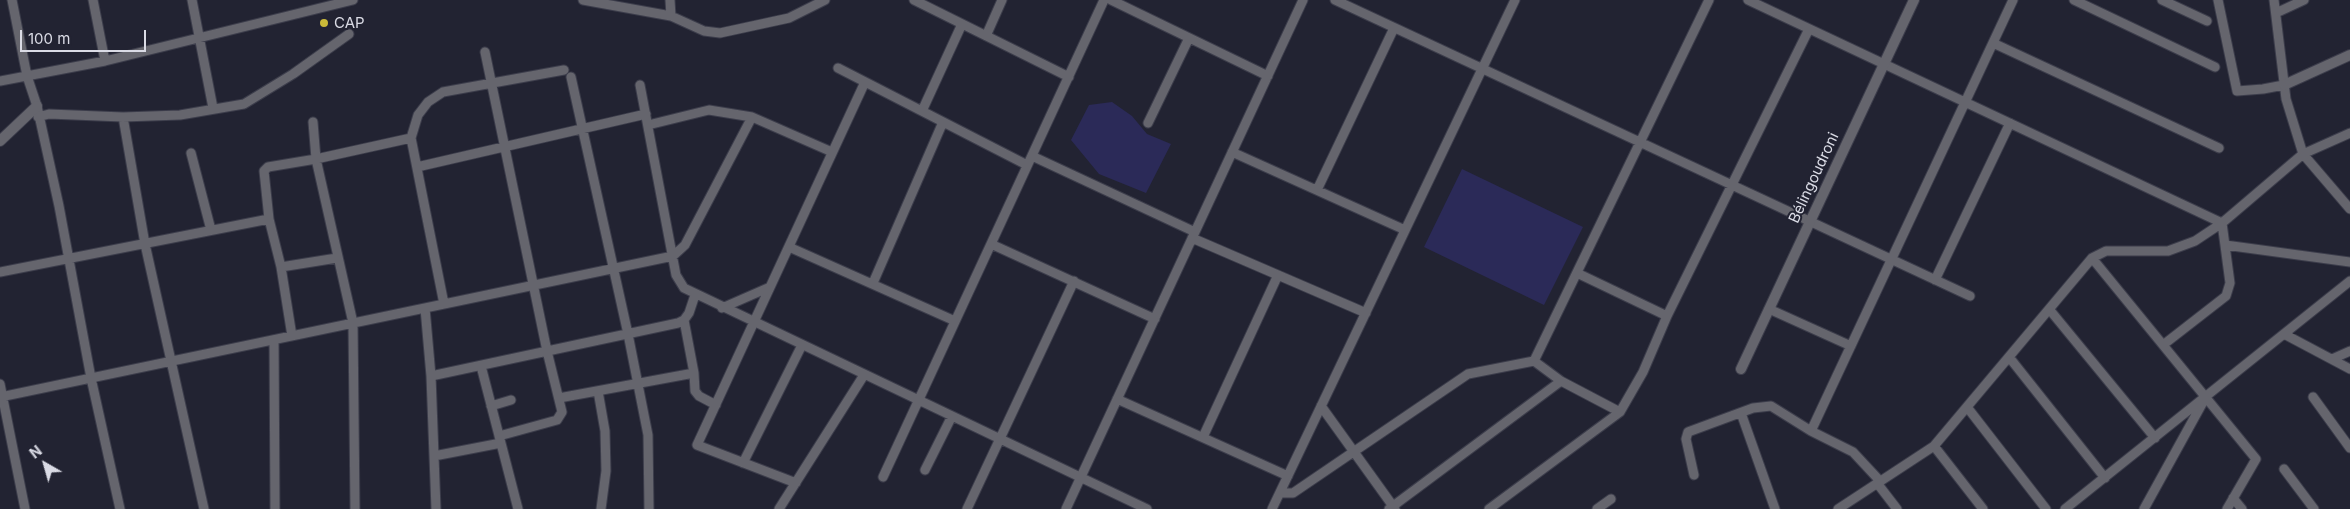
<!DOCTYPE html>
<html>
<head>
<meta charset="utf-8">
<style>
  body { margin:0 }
  #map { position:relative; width:2350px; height:509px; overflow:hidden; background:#222332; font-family:Inter,sans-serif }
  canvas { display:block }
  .north { position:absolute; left:20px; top:439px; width:50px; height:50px; -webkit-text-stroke:4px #222332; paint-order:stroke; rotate:322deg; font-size:14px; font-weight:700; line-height:20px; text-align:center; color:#dadbe5 }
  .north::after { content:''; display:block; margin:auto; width:18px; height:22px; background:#dadbe5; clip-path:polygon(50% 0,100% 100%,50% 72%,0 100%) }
  .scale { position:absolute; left:20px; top:30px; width:126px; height:22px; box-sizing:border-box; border:2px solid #dadbe5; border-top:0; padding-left:6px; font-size:15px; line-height:18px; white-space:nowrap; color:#dadbe5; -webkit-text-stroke:4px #222332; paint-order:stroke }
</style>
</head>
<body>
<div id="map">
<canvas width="2350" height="509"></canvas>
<div class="north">N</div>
<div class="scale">100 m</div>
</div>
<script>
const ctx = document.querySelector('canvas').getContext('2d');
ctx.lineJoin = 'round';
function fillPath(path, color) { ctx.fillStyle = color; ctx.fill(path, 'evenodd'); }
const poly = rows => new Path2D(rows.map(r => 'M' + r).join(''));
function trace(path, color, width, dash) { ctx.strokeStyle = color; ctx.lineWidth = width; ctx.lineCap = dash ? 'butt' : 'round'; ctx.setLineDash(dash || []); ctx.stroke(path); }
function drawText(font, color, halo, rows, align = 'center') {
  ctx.font = font + ' Inter,sans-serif'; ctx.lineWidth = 4; ctx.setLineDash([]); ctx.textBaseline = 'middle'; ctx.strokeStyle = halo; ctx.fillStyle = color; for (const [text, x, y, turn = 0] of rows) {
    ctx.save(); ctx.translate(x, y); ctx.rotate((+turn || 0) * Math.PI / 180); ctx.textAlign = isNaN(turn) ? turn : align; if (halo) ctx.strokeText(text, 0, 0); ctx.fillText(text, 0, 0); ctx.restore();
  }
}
fillPath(poly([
  [1112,102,1132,116,1147,134,1171,144,1146,193,1099,174,1071,140,1089,105],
  [1462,169,1583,227,1544,305,1424,247]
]), '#2b2a58');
const minor = poly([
  [12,0,27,76,37,106,59,206,91,378,120,509],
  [93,0,105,61],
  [192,0,213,108],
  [583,0,671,16,704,31,720,33,789,18,825,0],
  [670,0,671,16],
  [914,0,1069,77],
  [1111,0,1268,76],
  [1335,0,1970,296],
  [1748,0,2222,223],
  [2074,0,2215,67],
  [2162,0,2207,21],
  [2218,0,2237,91,2263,89,2284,85],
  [2274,0,2286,99,2303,154,2350,209],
  [2276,13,2304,0],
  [986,36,1002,0],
  [1993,43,2219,148],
  [485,52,547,351,562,412,557,420,499,436],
  [838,68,1027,165],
  [571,77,628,334,648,435,649,509],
  [0,81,105,61,353,0],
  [640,85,676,275,684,288,1147,509],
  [922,111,962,24],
  [38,117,49,114,123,117,180,115,244,104,293,74,349,34],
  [123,117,145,244,204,509],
  [313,122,316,159,353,323,355,509],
  [1148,123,1189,38],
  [648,125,709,110,752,117,832,152],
  [1232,152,1405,230],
  [191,153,211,230],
  [1032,156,1195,232],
  [417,167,646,114],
  [1317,190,1394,28],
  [1192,238,1366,313],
  [991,244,1155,319],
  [2225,245,2350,262],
  [789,247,955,321],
  [2092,258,2256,459,2227,509],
  [281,267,337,258],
  [0,272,269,219],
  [1577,273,1667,316],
  [1935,280,2010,123],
  [873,283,943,122],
  [444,304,411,138,418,115,428,102,443,92,564,70],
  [425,308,431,376,436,509],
  [722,308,770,287],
  [1769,309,1851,346],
  [2049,309,2155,438],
  [684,320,694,373],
  [2284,334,2350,369],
  [292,336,281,267,269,219,264,171,268,167,316,159,411,138],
  [274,340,275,509],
  [2163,345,2226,296,2230,283,2222,223],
  [2009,357,2105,478],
  [2332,359,2350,351],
  [1534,361,1709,0],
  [481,366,518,509],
  [431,376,678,323,684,320,689,313,695,295],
  [0,384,25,509],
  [598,391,605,431,606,471,601,509],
  [0,397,673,256,685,245,752,117],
  [2313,397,2350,448],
  [559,398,694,373,695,391,699,396,716,405],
  [1117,399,1288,476],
  [491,406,511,400],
  [1321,406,1395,509],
  [1967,407,2046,509],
  [1741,413,1775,509],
  [1811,431,2013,0],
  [1203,437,1278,275],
  [1934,446,1983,509],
  [434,456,501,443],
  [743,463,802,345],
  [2284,469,2314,509],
  [925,470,952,416],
  [1694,475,1686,439,1688,432,1753,408,1771,406,1811,431,1853,452,1880,481],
  [883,477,1104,0],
  [796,483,697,445,865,82],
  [1877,483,1897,509],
  [1280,493,1293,493,1468,374,1534,361,1561,381,1620,412],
  [2233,498,2242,509],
  [779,509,864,375],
  [967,509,1074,281],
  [1066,509,1303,0],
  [1272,509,1515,0],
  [1389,509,1561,381],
  [1489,509,1620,412,1643,372,1667,316,1809,29],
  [1597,509,1611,499],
  [1838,509,1934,446,2092,258,2106,251,2168,251,2195,241,2222,223,2303,154,2350,133],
  [2065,509,2350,281],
  [2144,509,2203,402]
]);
const tertiary = poly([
  [2284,85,2350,55],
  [0,141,37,106],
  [1741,369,1914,0]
]);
trace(minor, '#3c3d4b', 11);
trace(tertiary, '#3c3d4b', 12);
trace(minor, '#65656d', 9);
trace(tertiary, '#65656d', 10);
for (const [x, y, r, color] of [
  [324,23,5,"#cbba39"]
]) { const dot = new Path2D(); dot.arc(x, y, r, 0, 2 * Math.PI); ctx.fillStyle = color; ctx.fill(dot); trace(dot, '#222332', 2); }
drawText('15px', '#dadbe5', '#222332', [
  ["CAP",334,23]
], 'left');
drawText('15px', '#dadbe5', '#222332', [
  ["Bélingoudroni",1814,178,-65]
]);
</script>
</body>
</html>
